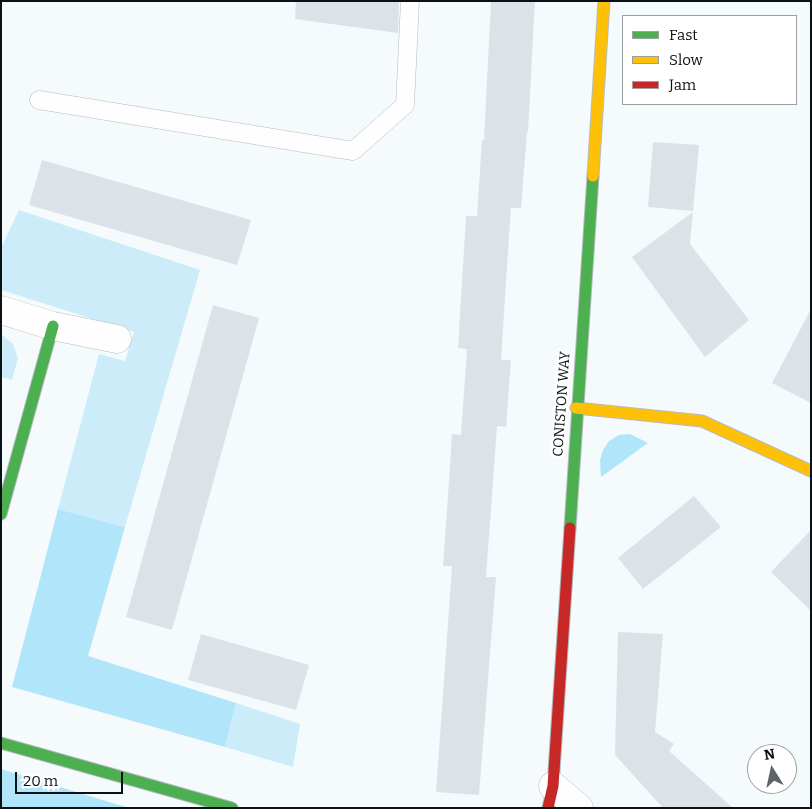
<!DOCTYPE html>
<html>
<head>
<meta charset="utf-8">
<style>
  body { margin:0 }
  #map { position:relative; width:812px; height:809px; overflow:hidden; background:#f5fafc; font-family:Bitter,serif }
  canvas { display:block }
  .frame { position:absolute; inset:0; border:2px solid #0b1215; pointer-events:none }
  .legend { position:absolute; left:622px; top:15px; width:175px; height:90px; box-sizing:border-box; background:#fff; border:1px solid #9da0a1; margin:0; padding:6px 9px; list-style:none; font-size:15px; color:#0b1215 }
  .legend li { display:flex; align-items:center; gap:10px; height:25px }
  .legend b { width:25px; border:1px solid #9da0a1 }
  .north { position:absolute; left:747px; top:744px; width:50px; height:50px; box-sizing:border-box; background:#fff; border:1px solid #9da0a1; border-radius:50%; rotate:350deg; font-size:14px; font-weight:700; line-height:20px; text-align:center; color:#0b1215 }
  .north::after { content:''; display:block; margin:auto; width:18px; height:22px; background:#5d6366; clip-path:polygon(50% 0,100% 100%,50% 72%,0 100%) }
  .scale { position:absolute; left:15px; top:772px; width:108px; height:22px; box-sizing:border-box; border:2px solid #0b1215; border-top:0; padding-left:6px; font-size:15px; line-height:18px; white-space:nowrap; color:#0b1215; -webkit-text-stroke:4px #fff; paint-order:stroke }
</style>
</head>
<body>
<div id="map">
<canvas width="812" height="809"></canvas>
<div class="frame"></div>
<ul class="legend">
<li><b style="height:6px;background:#4caf50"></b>Fast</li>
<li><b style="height:6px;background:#ffc107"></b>Slow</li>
<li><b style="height:6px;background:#c62828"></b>Jam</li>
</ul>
<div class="north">N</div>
<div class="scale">20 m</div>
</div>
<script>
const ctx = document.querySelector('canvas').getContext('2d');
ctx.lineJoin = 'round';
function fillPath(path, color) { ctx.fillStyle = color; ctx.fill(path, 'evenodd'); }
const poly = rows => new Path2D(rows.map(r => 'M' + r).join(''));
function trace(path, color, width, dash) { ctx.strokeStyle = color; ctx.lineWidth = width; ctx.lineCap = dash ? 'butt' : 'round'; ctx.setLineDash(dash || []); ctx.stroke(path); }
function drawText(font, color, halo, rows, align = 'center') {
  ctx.font = font + ' Bitter,serif'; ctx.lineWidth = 5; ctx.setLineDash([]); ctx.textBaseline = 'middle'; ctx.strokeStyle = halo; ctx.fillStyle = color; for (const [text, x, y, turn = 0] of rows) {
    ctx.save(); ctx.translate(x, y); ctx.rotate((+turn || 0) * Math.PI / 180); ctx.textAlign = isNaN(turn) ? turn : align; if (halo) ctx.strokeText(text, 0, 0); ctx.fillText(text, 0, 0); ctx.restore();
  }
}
fillPath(poly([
  [19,210,200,270,125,527,58,509,99,354,125,361,134,332,1,290,1,248],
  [1,334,13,344,18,358,12,380,1,377],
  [236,703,300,724,293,767,225,747]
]), '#cdecfa');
fillPath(poly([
  [630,434,648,443,601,477,600,460,603,450,609,441,619,435],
  [58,509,125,527,88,656,236,703,225,747,12,687],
  [1,769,129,808,1,808]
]), '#b1e6fa');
fillPath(poly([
  [296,1,399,1,398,33,295,19],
  [491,1,535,1,528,132,527,132,521,208,511,208,508,251,501,360,511,360,506,427,497,426,486,577,496,577,479,795,436,792,452,566,443,566,450,466,452,434,461,435,467,349,458,348,466,216,477,216,482,140,484,140],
  [653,142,699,145,693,211,648,207],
  [42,160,251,220,237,265,29,205],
  [693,212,690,244,749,320,705,357,632,257],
  [213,305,259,318,172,630,126,617],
  [811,309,811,403,772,383],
  [694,496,721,527,643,589,618,558],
  [811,530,811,611,771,572],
  [618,632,663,634,655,732,674,744,669,751,733,808,663,808,615,755],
  [201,634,309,665,296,710,188,680]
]), '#dbe3e9');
const lane = poly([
  [39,100,353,151,405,105,410,1]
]);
const street = poly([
  [1,310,53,326,117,339],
  [553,786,579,808]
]);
const fast = poly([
  [1,514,53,326],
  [570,528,593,176],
  [1,743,232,808]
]);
const slow = poly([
  [593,176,604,1],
  [576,408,702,421,811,471]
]);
const jam = poly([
  [548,808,553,786,570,528]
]);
trace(lane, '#b5bbbe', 19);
trace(street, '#b5bbbe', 29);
trace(fast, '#b5bbbe', 13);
trace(slow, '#b5bbbe', 13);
trace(jam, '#b5bbbe', 13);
trace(lane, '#fefeff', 18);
trace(street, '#fefeff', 28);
trace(fast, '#4caf50', 11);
trace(slow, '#ffc107', 11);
trace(jam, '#c62828', 11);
drawText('14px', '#0b1215', '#fff', [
  ["CONISTON WAY",562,404,-86]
]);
</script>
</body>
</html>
